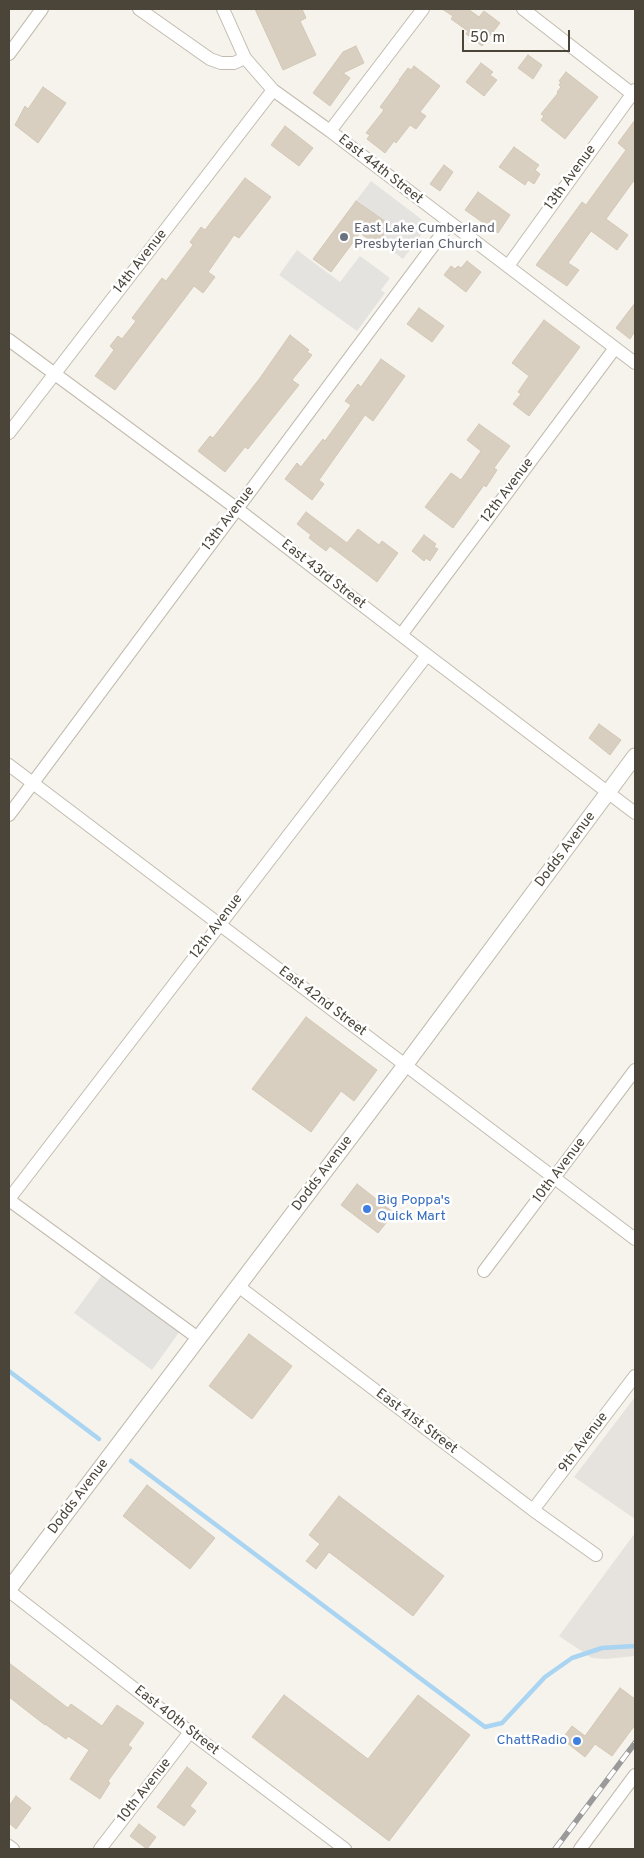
<!DOCTYPE html>
<style>
body{margin:0}
#map{position:relative;width:644px;height:1858px;overflow:hidden;background:#f6f3ec;font-family:Overpass,sans-serif}
canvas{display:block}
.frame{position:absolute;inset:0;border:10px solid #4b4439;pointer-events:none}
.scale{position:absolute;left:462px;top:30px;width:108px;height:22px;box-sizing:border-box;border:2px solid #4b4439;border-top:0;padding-left:6px;font-size:15px;line-height:18px;white-space:nowrap;color:#4b4439;-webkit-text-stroke:4px #fff;paint-order:stroke}
</style>
<div id="map">
<canvas width="644" height="1858"></canvas>
<div class="frame"></div>
<div class="scale">50 m</div>
</div>
<script>
const context = document.querySelector('canvas').getContext('2d');
context.lineJoin = 'round';
function fillPath(path, color) { context.fillStyle = color; context.fill(path, 'evenodd'); }
const toPath = rows => new Path2D(rows.map(r => 'M' + r).join(''));
function strokePath(path, color, width, dash) { context.strokeStyle = color; context.lineWidth = width; context.lineCap = dash ? 'butt' : 'round'; context.setLineDash(dash || []); context.stroke(path); }
function write(font, color, halo, rows, align = 'center') {
  context.font = font + ' Overpass,sans-serif'; context.lineWidth = 5; context.setLineDash([]); context.textBaseline = 'middle'; context.strokeStyle = halo; context.fillStyle = color; for (const [text, x, y, turn = 0] of rows) {
    context.save(); context.translate(x, y); context.rotate((+turn || 0) * Math.PI / 180); context.textAlign = isNaN(turn) ? turn : align; if (halo) context.strokeText(text, 0, 0); context.fillText(text, 0, 0); context.restore();
  }
}
const industrial = toPath([
 [635,1397,635,1519,574,1477],
 [635,1533,635,1656,606,1659,592,1658,559,1636]
]);
const parking = toPath([
 [371,181,429,225,403,259,379,241,388,229,387,228,389,224,356,201],
 [297,250,340,282,360,256,390,278,381,290,385,293,357,331,279,275],
 [101,1276,180,1331,152,1370,74,1313]
]);
const stream = toPath([
 [9,1371,99,1439],
 [131,1461,485,1727,502,1723,545,1677,572,1658,602,1648,635,1646]
]);
const building = toPath([
 [255,9,302,9,306,18,300,21,316,55,283,70,255,9],
 [442,9,468,9,479,17,484,11,500,23,482,46,466,34,468,31,451,19,453,16,442,9],
 [356,46,364,63,343,73,350,78,330,106,313,93,343,52,356,46],
 [528,55,542,65,533,79,518,68,528,55],
 [481,63,493,72,490,75,497,80,484,96,466,82,481,63],
 [414,66,440,86,420,112,426,116,416,129,410,125,396,143,394,141,385,153,367,139,370,135,366,133,384,110,380,107,400,80,399,80,408,68,411,70,414,66],
 [566,72,598,97,565,139,541,120,544,116,541,114,558,93,557,92,561,87,559,85,561,82,559,81,566,72],
 [43,87,66,103,38,143,15,125,25,106,28,109,43,87],
 [635,120,635,179,606,219,628,235,617,250,591,231,568,263,579,270,567,286,536,265,582,202,586,205,626,150,618,143,635,120],
 [285,126,313,148,299,166,271,145,285,126],
 [514,147,539,165,535,170,540,174,534,184,528,180,525,185,499,167,514,147],
 [444,165,453,172,440,191,430,184,444,165],
 [245,178,271,197,239,238,234,235,208,272,215,277,203,293,194,286,115,390,95,376,114,350,110,346,118,336,122,339,136,321,132,318,162,278,166,281,193,245,190,242,201,227,205,230,245,178],
 [478,192,510,215,498,233,465,210,478,192],
 [356,201,389,224,387,228,388,229,379,241,377,240,375,244,360,233,331,272,313,259,356,201],
 [467,261,481,272,466,292,444,275,451,266,455,269,458,266,461,268,467,261],
 [635,303,635,331,630,339,616,328,635,303],
 [419,308,444,326,432,342,407,324,419,308],
 [544,320,580,347,529,416,513,404,521,394,518,392,529,376,512,363,544,320],
 [290,335,309,350,307,352,312,355,292,380,299,385,248,449,245,447,225,472,198,451,210,436,213,438,260,378,290,335],
 [381,359,405,376,373,421,365,415,319,480,324,484,312,500,285,479,297,463,301,467,323,439,325,441,351,405,345,401,358,384,361,387,381,359],
 [479,424,510,446,494,468,497,470,486,487,484,485,453,528,425,507,451,473,461,480,481,451,467,440,479,424],
 [306,512,347,543,358,529,379,545,382,541,398,553,377,582,330,546,326,551,309,538,311,535,297,524,306,512],
 [424,535,436,544,434,547,438,549,430,561,426,558,424,561,412,551,424,535],
 [599,724,621,740,610,755,589,738,599,724],
 [306,1017,377,1070,354,1101,341,1091,311,1132,252,1089,306,1017],
 [357,1184,394,1213,378,1233,341,1205,357,1184],
 [249,1334,292,1366,252,1419,209,1386,249,1334],
 [147,1485,215,1538,190,1569,123,1516,147,1485],
 [339,1496,444,1576,413,1616,329,1552,316,1569,306,1561,320,1544,309,1535,339,1496],
 [9,1663,68,1708,71,1704,102,1726,117,1705,144,1723,128,1745,132,1748,108,1781,110,1783,100,1799,70,1779,89,1750,68,1736,66,1739,45,1724,45,1725,9,1697,9,1663],
 [620,1688,635,1699,635,1725,612,1756,595,1744,585,1757,562,1739,572,1726,585,1736,620,1688],
 [284,1695,368,1759,418,1695,470,1735,389,1841,252,1737,284,1695],
 [187,1767,207,1783,190,1806,196,1811,184,1826,157,1807,187,1767],
 [16,1796,31,1808,16,1829,9,1823,9,1806,16,1796],
 [139,1824,156,1837,147,1849,130,1836,139,1824]
]);
const minor = toPath([
 [139,9,210,59,221,63,234,63,245,58],
 [223,9,245,58,273,90,330,131,635,363],
 [523,9,635,96],
 [9,54,42,9],
 [330,131,423,9],
 [508,266,635,90],
 [9,340,236,508,427,655,635,813],
 [9,433,273,90],
 [401,635,615,348],
 [9,765,635,1239],
 [9,815,450,223],
 [9,1199,427,655],
 [9,1200,198,1338],
 [484,1271,635,1070],
 [238,1286,533,1510,596,1555],
 [533,1510,635,1376],
 [9,1591,190,1732,345,1849],
 [9,1846,13,1849],
 [100,1849,190,1732],
 [580,1849,635,1775]
]);
const tertiary = toPath([
 [9,1589,406,1064,635,756]
]);
const rail = toPath([
 [555,1849,635,1743]
]);
const markers = [
 [344,237,5,"#6b7280"],
 [367,1209,5,"#3f7fe0"],
 [577,1741,5,"#3f7fe0"]
];
const streetNames = [
 ["East 44th Street",380,170,38],
 ["13th Avenue",571,178,-54],
 ["14th Avenue",141,262,-52],
 ["12th Avenue",508,491,-53],
 ["13th Avenue",229,519,-53],
 ["East 43rd Street",323,575,38],
 ["Dodds Avenue",566,850,-53],
 ["12th Avenue",217,927,-53],
 ["East 42nd Street",322,1002,37],
 ["10th Avenue",560,1171,-53],
 ["Dodds Avenue",323,1174,-53],
 ["East 41st Street",416,1422,37],
 ["9th Avenue",584,1443,-53],
 ["Dodds Avenue",79,1497,-53],
 ["East 40th Street",176,1721,38],
 ["10th Avenue",145,1791,-52]
];
const worshipNames = [
 ["East Lake Cumberland",354,229],
 ["Presbyterian Church",354,245]
];
const shopNames = [
 ["Big Poppa's",377,1201],
 ["Quick Mart",377,1217],
 ["ChattRadio",567,1741,"right"]
];
fillPath(industrial, '#e6e2dd');
fillPath(parking, '#e5e3e0');
strokePath(stream, '#a9d4f2', 4.5);
fillPath(building, '#d8cfc1');
strokePath(building, '#d3c7b4', 1);
strokePath(minor, '#c2bbae', 14);
strokePath(tertiary, '#c2bbae', 17);
strokePath(minor, '#fff', 12);
strokePath(tertiary, '#fff', 15);
strokePath(rail, '#9a9a9a', 5.5);
strokePath(rail, '#fff', 4, [11]);
for (const [x, y, r, color] of markers) { const dot = new Path2D(); dot.arc(x, y, r, 0, 2 * Math.PI); context.fillStyle = color; context.fill(dot); strokePath(dot, '#fff', 2); }
write('14px', '#4b4439', '#fff', streetNames);
write('14px', '#5b616d', '#fff', worshipNames, 'left');
write('14px', '#366cbe', '#fff', shopNames, 'left');
</script>
